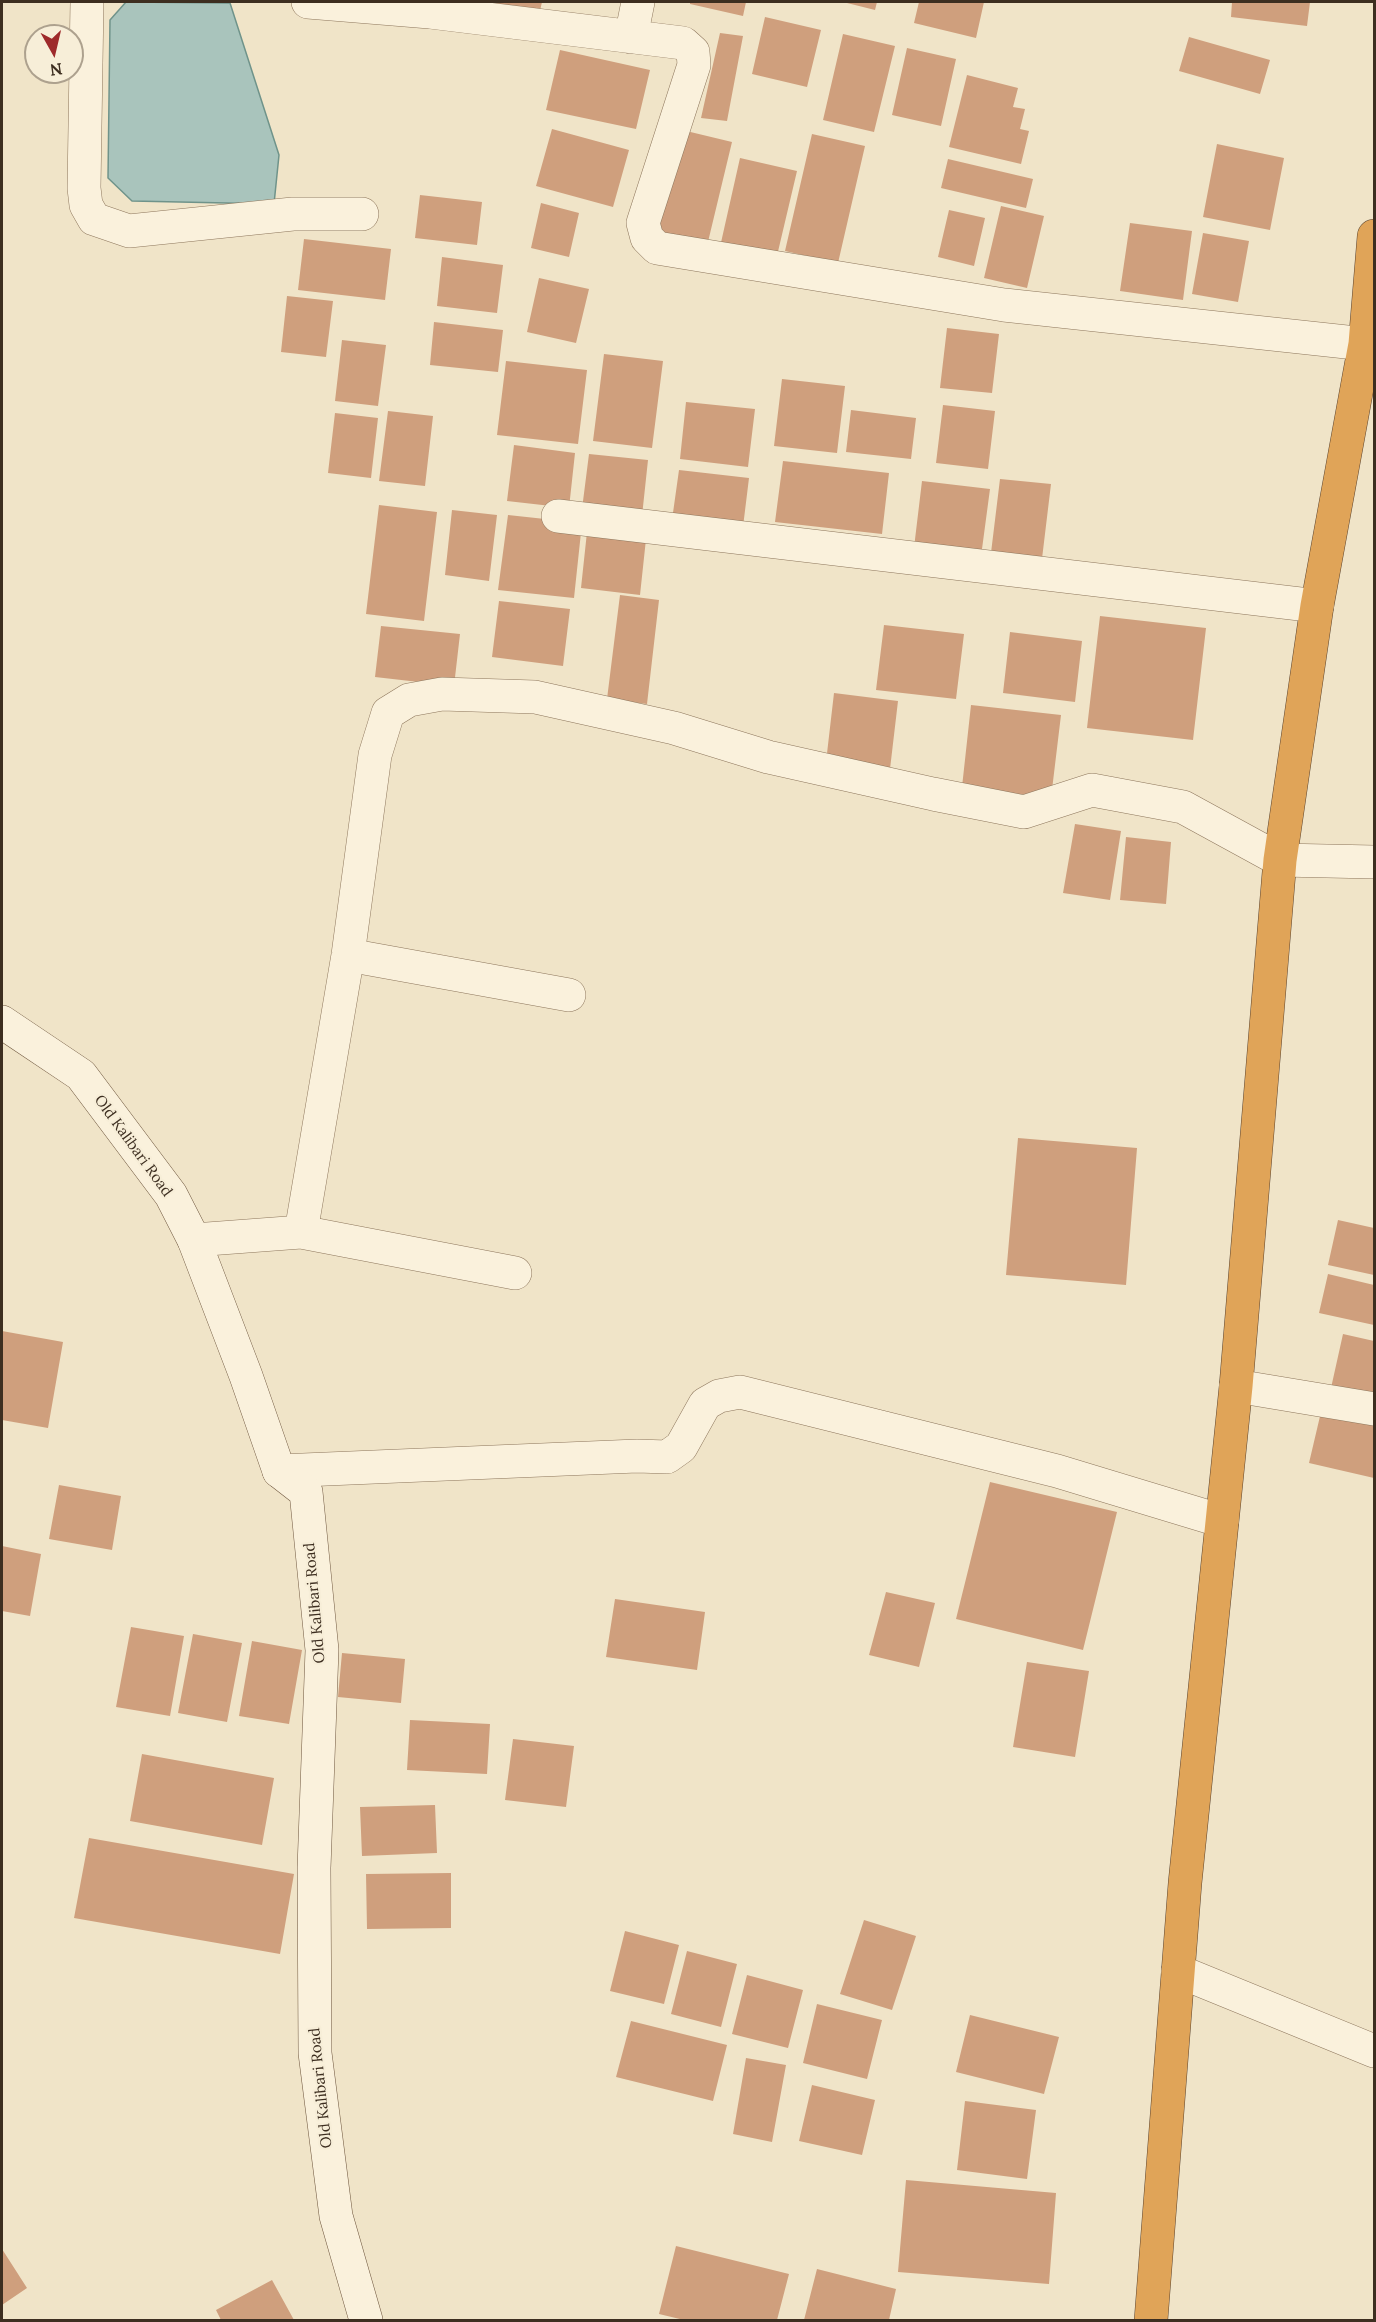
<!DOCTYPE html>
<style>
body{margin:0}
#map{position:relative;width:1376px;height:2322px;overflow:hidden;background:#f0e4c8;font-family:Lora,serif}
canvas{display:block}
.frame{position:absolute;inset:0;border:3px solid #3d2e20;pointer-events:none}
.north{position:absolute;left:24px;top:24px;width:60px;height:60px;box-sizing:border-box;background:#f7eed8;border:2px solid #ada18e;border-radius:50%;rotate:172deg;font-size:16px;font-weight:700;line-height:24px;text-align:center;color:#3d2e20}
.north::after{content:'';display:block;margin:auto;width:21px;height:27px;background:#9e2a2b;clip-path:polygon(50% 0,100% 100%,50% 72%,0 100%)}
</style>
<div id="map">
<canvas width="1376" height="2322"></canvas>
<div class="frame"></div>
<div class="north">N</div>
</div>
<script>
const context = document.querySelector('canvas').getContext('2d');
context.lineJoin = 'round';
function fillPath(path, color) { context.fillStyle = color; context.fill(path, 'evenodd'); }
const toPath = rows => new Path2D(rows.map(r => 'M' + r).join(''));
function strokePath(path, color, width, dash) { context.strokeStyle = color; context.lineWidth = width; context.lineCap = dash ? 'butt' : 'round'; context.setLineDash(dash || []); context.stroke(path); }
function write(font, color, halo, rows, align = 'center') {
  context.font = font + ' Lora,serif'; context.lineWidth = 4.5; context.setLineDash([]); context.textBaseline = 'middle'; context.strokeStyle = halo; context.fillStyle = color; for (const [text, x, y, turn = 0] of rows) {
    context.save(); context.translate(x, y); context.rotate((+turn || 0) * Math.PI / 180); context.textAlign = isNaN(turn) ? turn : align; if (halo) context.strokeText(text, 0, 0); context.fillText(text, 0, 0); context.restore();
  }
}
const water = toPath([
 [126,2,230,3,279,155,274,204,132,201,108,178,110,20,126,2]
]);
const building = toPath([
 [484,2,542,2,539,15],
 [690,2,746,2,743,16,690,4],
 [843,2,877,2,875,10],
 [919,2,984,2,976,38,914,23],
 [1232,2,1310,2,1307,26,1231,17],
 [765,17,821,30,807,87,752,74],
 [720,33,743,36,727,121,701,118],
 [843,34,895,46,874,132,823,120],
 [1189,37,1270,60,1260,94,1179,71],
 [907,48,956,59,941,126,892,115],
 [560,50,650,70,636,129,546,110],
 [967,75,1018,88,1013,107,1025,109,1020,129,1029,131,1021,164,949,147],
 [552,129,629,150,613,207,536,186],
 [678,129,732,142,707,246,654,234],
 [812,134,865,146,838,263,785,251],
 [1217,144,1284,158,1270,230,1203,217],
 [740,158,797,171,776,260,720,247],
 [948,159,1033,179,1026,208,941,188],
 [420,195,482,202,477,245,415,238],
 [541,203,579,213,569,257,531,248],
 [1001,206,1044,216,1027,288,984,278],
 [949,210,985,218,974,266,938,257],
 [1130,223,1192,231,1183,300,1120,291],
 [1203,233,1249,241,1238,302,1192,294],
 [304,239,391,249,385,300,298,290],
 [442,257,503,265,497,313,437,306],
 [539,278,589,289,576,343,527,332],
 [287,296,333,301,326,357,281,352],
 [434,322,503,330,498,372,430,365],
 [947,328,999,334,992,393,940,388],
 [342,340,386,345,378,406,335,401],
 [604,354,663,361,652,448,593,441],
 [506,361,587,370,578,444,497,435],
 [782,379,845,386,837,453,774,446],
 [686,402,755,409,748,467,680,459],
 [943,405,995,411,988,469,936,463],
 [851,410,916,418,911,459,846,452],
 [388,411,433,416,425,486,379,481],
 [335,413,378,418,371,478,328,473],
 [514,445,575,453,569,508,507,501],
 [589,454,648,460,642,516,582,509],
 [783,461,889,473,882,534,775,522],
 [679,470,749,478,742,535,671,527],
 [1000,479,1051,484,1041,567,990,561],
 [922,481,990,489,980,564,913,556],
 [379,505,437,512,424,621,366,614],
 [452,510,497,515,489,581,445,575],
 [508,515,582,523,574,598,498,590],
 [587,532,646,539,640,595,581,588],
 [620,595,659,600,647,704,607,699],
 [499,601,570,609,563,666,492,657],
 [1100,616,1206,628,1193,740,1087,728],
 [884,625,964,634,956,699,876,690],
 [381,626,460,634,454,686,375,677],
 [1010,632,1082,641,1075,702,1003,693],
 [834,693,898,701,890,769,826,762],
 [971,705,1061,715,1051,798,962,787],
 [1075,824,1121,831,1110,900,1063,893],
 [1126,837,1171,842,1166,904,1120,900],
 [1018,1138,1137,1148,1126,1285,1006,1275],
 [1338,1220,1374,1228,1374,1275,1328,1265],
 [1328,1274,1374,1285,1374,1325,1319,1313],
 [2,1331,63,1342,48,1428,2,1420],
 [1343,1334,1374,1341,1374,1398,1331,1388],
 [1321,1412,1374,1424,1374,1478,1309,1463],
 [990,1482,1117,1512,1083,1650,956,1619],
 [59,1485,121,1496,112,1550,49,1539],
 [2,1546,41,1554,30,1616,2,1611],
 [886,1592,935,1603,919,1667,869,1655],
 [615,1599,705,1612,697,1670,606,1657],
 [131,1627,184,1636,170,1716,116,1707],
 [193,1634,242,1643,227,1722,178,1713],
 [252,1641,302,1650,289,1724,239,1716],
 [342,1653,405,1659,401,1703,338,1697],
 [1027,1662,1089,1671,1075,1757,1013,1747],
 [410,1720,490,1724,487,1774,407,1770],
 [513,1739,574,1746,566,1807,505,1800],
 [142,1754,274,1778,262,1845,130,1821],
 [435,1805,437,1853,362,1856,360,1807],
 [89,1838,294,1874,280,1954,74,1918],
 [451,1873,451,1928,367,1929,366,1874],
 [864,1920,916,1936,892,2010,840,1994],
 [625,1931,679,1945,664,2004,610,1991],
 [687,1951,737,1964,721,2027,671,2014],
 [747,1975,803,1990,788,2048,732,2034],
 [817,2004,882,2020,867,2079,803,2063],
 [970,2015,1059,2037,1044,2094,956,2072],
 [631,2021,727,2045,713,2101,616,2077],
 [746,2058,786,2065,772,2142,733,2134],
 [812,2085,875,2100,862,2155,799,2141],
 [965,2101,1036,2110,1027,2179,957,2170],
 [906,2180,1056,2193,1049,2284,898,2272],
 [676,2246,789,2274,777,2320,684,2320,659,2314],
 [2,2249,27,2288,2,2305],
 [817,2269,896,2289,889,2320,804,2320],
 [272,2280,294,2320,221,2320,216,2310]
]);
const street = toPath([
 [87,2,84,188,86,205,94,219,129,231,293,214,362,214],
 [308,2,430,12,683,43,693,52,694,65,643,223,647,238,657,248,1004,305,1365,344],
 [631,37,638,2],
 [558,516,1317,606],
 [348,955,569,995],
 [301,1232,348,955,375,755,388,713,409,700,442,694,535,697,674,728,768,757,933,794,1024,812,1092,790,1183,807,1280,860,1374,862],
 [194,1240,301,1232,515,1273],
 [1236,1386,1374,1409],
 [279,1471,637,1456,667,1457,681,1447,705,1404,719,1396,740,1392,1057,1471,1222,1521],
 [1178,1971,1374,2051]
]);
const secondary = toPath([
 [2,1022,81,1075,171,1195,194,1240,246,1376,279,1471,306,1492,322,1650,314,1868,315,2053,336,2216,366,2320]
]);
const highway = toPath([
 [1151,2320,1185,1883,1236,1386,1280,860,1317,606,1365,344,1374,236]
]);
const streetNames = [
 ["Old Kalibari Road",133,1146,54],
 ["Old Kalibari Road",315,1603,-95],
 ["Old Kalibari Road",321,2088,-96]
];
fillPath(water, '#a9c4bc');
strokePath(water, '#6f938a', 1.5);
fillPath(building, '#cf9f7d');
strokePath(street, '#8d765c', 34);
strokePath(secondary, '#6f573f', 34);
strokePath(highway, '#5b4430', 34);
strokePath(street, '#faf1dc', 33);
strokePath(secondary, '#faf1dc', 33);
strokePath(highway, '#e0a458', 33);
write('15px', '#3d2e20', '#f7eed8', streetNames);
</script>
